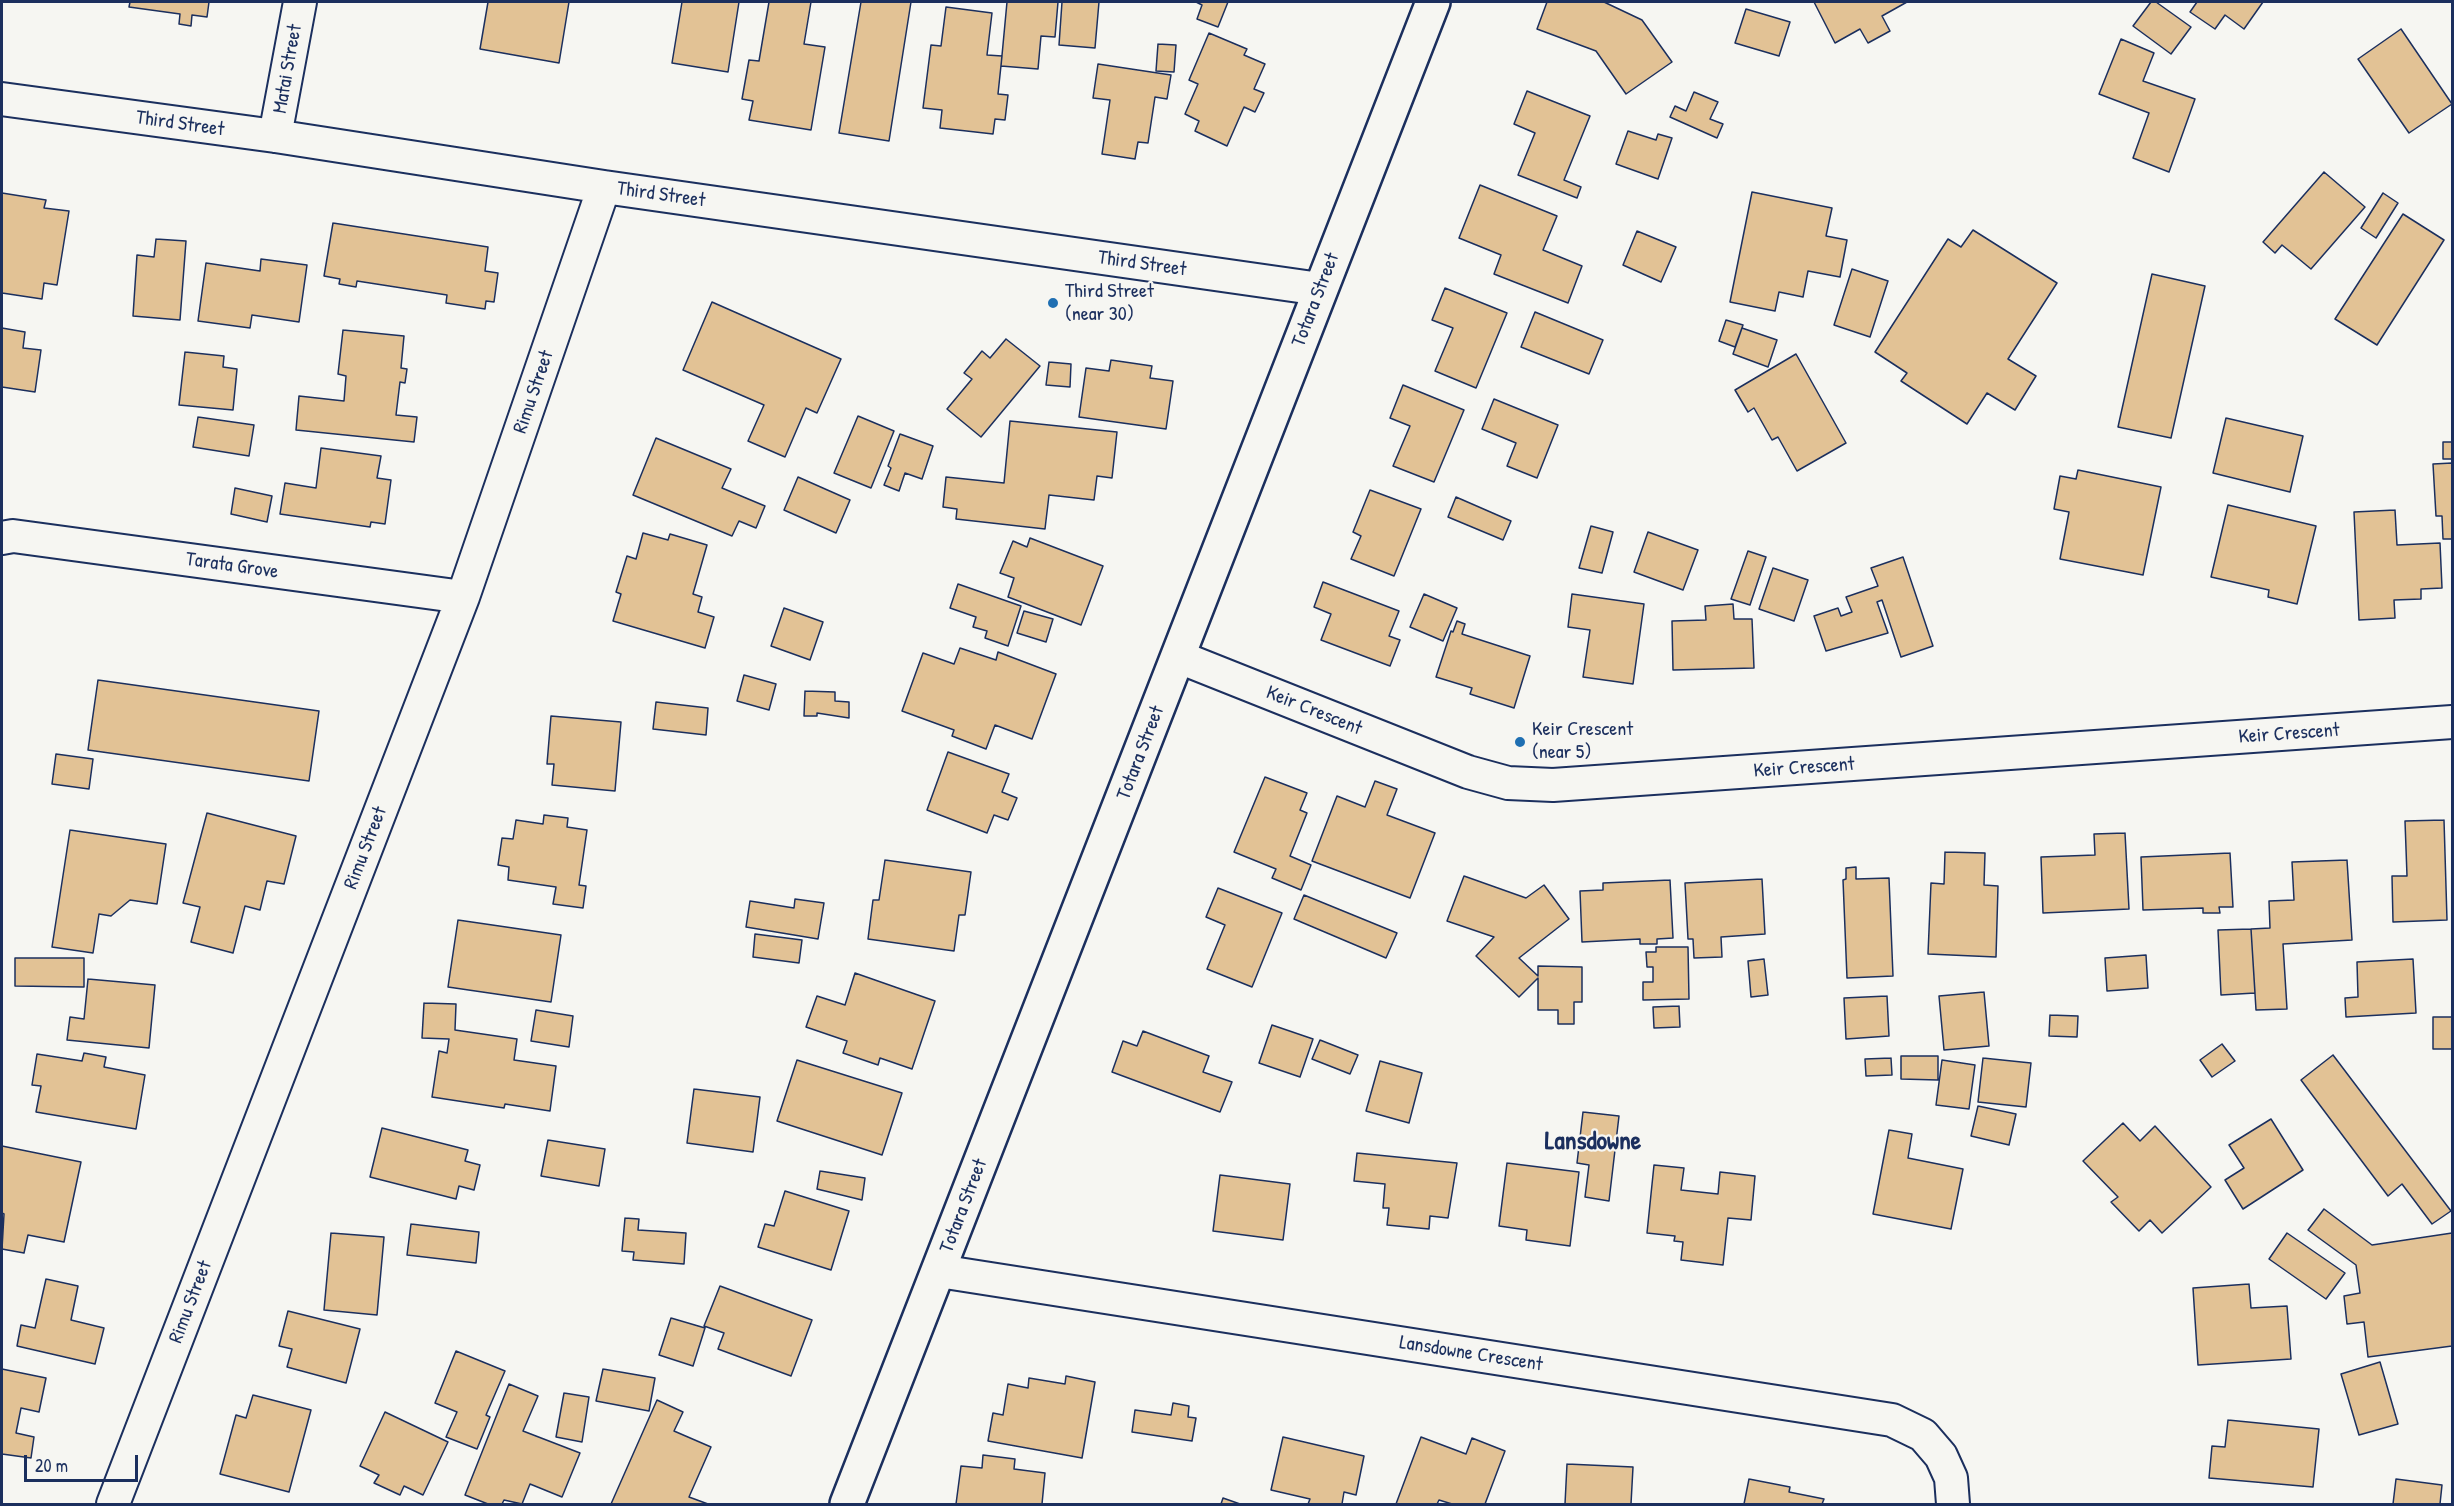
<!DOCTYPE html>
<style>
body{margin:0}
#map{position:relative;width:2454px;height:1506px;overflow:hidden;background:#f6f6f2;font-family:"Patrick Hand",sans-serif}
canvas{display:block}
.frame{position:absolute;inset:0;border:3px solid #1b2f5e;pointer-events:none}
.scale{position:absolute;left:24px;top:1455px;width:114px;height:27px;box-sizing:border-box;border:3px solid #1b2f5e;border-top:0;padding-left:8px;font-size:18px;line-height:21px;white-space:nowrap;color:#1b2f5e;-webkit-text-stroke:4px #f6f6f2;paint-order:stroke}
</style>
<div id="map">
<canvas width="2454" height="1506"></canvas>
<div class="frame"></div>
<div class="scale">20 m</div>
</div>
<script>
const context = document.querySelector('canvas').getContext('2d');
context.lineJoin = 'round';
function fillPath(path, color) { context.fillStyle = color; context.fill(path, 'evenodd'); }
const toPath = rows => new Path2D(rows.map(r => 'M' + r).join(''));
function strokePath(path, color, width, dash) { context.strokeStyle = color; context.lineWidth = width; context.lineCap = dash ? 'butt' : 'round'; context.setLineDash(dash || []); context.stroke(path); }
function write(font, color, halo, rows, align = 'center') {
  context.font = font + ' "Patrick Hand",sans-serif'; context.lineWidth = 4.5; context.setLineDash([]); context.textBaseline = 'middle'; context.strokeStyle = halo; context.fillStyle = color; for (const [text, x, y, turn = 0] of rows) {
    context.save(); context.translate(x, y); context.rotate((+turn || 0) * Math.PI / 180); context.textAlign = isNaN(turn) ? turn : align; if (halo) context.strokeText(text, 0, 0); context.fillText(text, 0, 0); context.restore();
  }
}
const building = toPath([
 [130,2,209,2,207,17,192,15,191,26,179,24,180,14,129,7,130,2],
 [488,2,569,2,559,63,480,49,488,2],
 [682,2,739,2,728,72,672,63,682,2],
 [769,2,811,2,804,44,825,47,811,130,749,120,753,101,742,99,749,60,759,61,769,2],
 [861,2,911,2,889,141,839,133,861,2],
 [1007,2,1058,2,1055,37,1041,36,1038,69,1001,66,1007,2],
 [1062,2,1099,2,1095,48,1059,45,1062,2],
 [1196,2,1228,2,1218,27,1197,19,1202,5,1196,2],
 [1547,2,1604,2,1642,20,1672,62,1626,94,1596,51,1537,29,1547,2],
 [1814,2,1907,2,1882,16,1890,31,1868,43,1860,29,1835,43,1814,2],
 [2151,2,2156,2,2191,27,2171,54,2133,26,2151,2],
 [2197,2,2263,2,2244,29,2225,15,2215,29,2190,12,2197,2],
 [946,7,992,13,987,55,1002,56,998,94,1008,95,1005,120,995,119,993,134,940,128,942,110,923,108,931,45,941,46,946,7],
 [1746,9,1790,22,1779,56,1735,43,1746,9],
 [2401,29,2452,104,2409,133,2358,59,2401,29],
 [1209,33,1247,49,1244,55,1265,64,1254,89,1264,93,1255,112,1244,107,1227,146,1195,131,1199,121,1185,114,1198,84,1189,80,1209,33],
 [2121,39,2154,53,2143,81,2195,99,2169,172,2133,158,2149,113,2099,94,2121,39],
 [1158,44,1176,45,1174,72,1156,71,1158,44],
 [1098,64,1171,75,1167,99,1155,97,1148,143,1138,142,1135,159,1102,154,1110,100,1093,98,1098,64],
 [1527,91,1590,116,1564,180,1581,187,1577,198,1518,175,1535,133,1514,124,1527,91],
 [1694,92,1718,102,1710,119,1723,124,1717,138,1670,117,1675,106,1686,111,1694,92],
 [1628,131,1656,140,1658,134,1672,138,1658,179,1616,164,1628,131],
 [2324,172,2365,207,2311,269,2282,245,2275,253,2263,242,2324,172],
 [1480,185,1557,216,1543,250,1582,266,1568,303,1494,274,1501,255,1459,238,1480,185],
 [1752,192,1832,208,1826,236,1847,240,1840,277,1808,271,1803,297,1779,292,1775,311,1730,302,1752,192],
 [2,193,46,200,44,208,69,211,57,285,44,283,42,299,2,293,2,193],
 [2383,193,2398,203,2376,238,2361,228,2383,193],
 [2403,214,2444,240,2377,345,2335,319,2403,214],
 [333,223,488,247,485,271,498,273,494,302,486,301,485,309,446,303,447,295,357,281,356,287,339,284,340,279,324,276,333,223],
 [1973,230,2057,283,2008,359,2036,376,2015,410,1987,393,1967,424,1901,381,1907,373,1875,352,1948,239,1961,247,1973,230],
 [1637,231,1676,247,1661,282,1623,265,1637,231],
 [156,239,186,241,180,320,133,316,137,255,154,257,156,239],
 [261,259,307,265,299,322,252,315,250,328,198,321,206,263,260,271,261,259],
 [1852,269,1888,281,1870,337,1834,325,1852,269],
 [2152,274,2205,286,2171,438,2118,427,2152,274],
 [1445,288,1507,313,1476,388,1435,371,1453,328,1432,320,1445,288],
 [712,302,841,359,817,413,806,408,785,457,748,441,764,405,683,370,712,302],
 [1535,312,1603,340,1589,374,1521,347,1535,312],
 [1726,320,1743,325,1735,347,1719,341,1726,320],
 [2,328,25,332,23,348,41,350,35,392,2,387,2,328],
 [1742,328,1777,340,1768,367,1733,354,1742,328],
 [343,330,404,336,401,368,407,369,405,383,400,382,396,415,417,417,414,442,296,430,299,396,344,401,346,376,338,374,343,330],
 [1006,339,1040,366,981,437,947,409,972,379,964,373,982,351,990,358,1006,339],
 [185,352,224,356,223,367,237,369,233,410,179,405,185,352],
 [1796,354,1846,443,1797,471,1778,437,1772,440,1754,408,1748,412,1735,390,1796,354],
 [1111,360,1152,366,1150,378,1173,381,1166,429,1079,417,1086,368,1109,371,1111,360],
 [1049,362,1071,364,1070,387,1046,385,1049,362],
 [1403,385,1464,410,1434,482,1393,466,1410,426,1390,418,1403,385],
 [1494,399,1558,425,1537,478,1507,466,1516,443,1482,429,1494,399],
 [858,416,894,431,871,488,834,473,858,416],
 [198,417,254,425,249,456,193,447,198,417],
 [2226,418,2303,436,2290,492,2213,473,2226,418],
 [1010,421,1117,432,1112,478,1097,476,1094,500,1049,495,1045,529,956,519,957,509,943,507,946,477,1004,483,1010,421],
 [900,434,933,446,922,479,905,473,899,491,884,485,891,468,888,466,900,434],
 [656,438,731,469,722,488,765,506,756,528,739,521,732,536,633,495,656,438],
 [2443,442,2452,442,2452,459,2443,459,2443,442],
 [321,448,381,456,377,478,391,480,385,524,371,522,370,527,280,514,285,483,316,488,321,448],
 [2452,463,2452,539,2443,539,2442,516,2436,516,2433,464,2452,463],
 [2078,470,2161,487,2143,575,2060,559,2069,512,2054,509,2060,476,2076,479,2078,470],
 [798,477,850,500,836,533,784,510,798,477],
 [235,488,272,496,267,522,231,514,235,488],
 [1370,490,1421,509,1394,576,1351,559,1361,536,1353,532,1370,490],
 [1456,497,1511,521,1503,540,1448,517,1456,497],
 [2228,505,2316,526,2297,604,2268,597,2269,590,2211,577,2228,505],
 [2395,510,2397,545,2440,543,2442,588,2421,589,2421,599,2394,600,2395,618,2359,620,2354,512,2395,510],
 [1591,526,1613,532,1602,573,1579,568,1591,526],
 [1648,532,1698,550,1683,590,1634,572,1648,532],
 [643,533,668,540,670,534,707,545,693,594,702,597,698,612,714,617,705,648,613,621,621,594,616,592,627,556,636,559,643,533],
 [1030,538,1103,566,1081,625,1008,597,1014,578,1000,573,1013,541,1027,547,1030,538],
 [1748,551,1766,557,1750,605,1731,599,1748,551],
 [1903,557,1933,646,1901,657,1882,600,1877,602,1888,633,1826,651,1814,616,1838,608,1841,616,1852,612,1846,597,1878,586,1871,568,1903,557],
 [1773,568,1808,580,1794,621,1759,609,1773,568],
 [1323,582,1399,611,1389,636,1400,640,1390,666,1321,640,1331,614,1314,607,1323,582],
 [958,584,1021,606,1008,646,985,638,987,631,973,627,976,617,950,608,958,584],
 [1424,594,1457,608,1443,641,1410,627,1424,594],
 [1572,594,1644,604,1633,684,1583,677,1590,630,1568,627,1572,594],
 [1733,604,1734,619,1752,619,1754,668,1673,670,1672,621,1706,620,1705,606,1733,604],
 [784,608,823,622,810,660,771,646,784,608],
 [1024,611,1053,619,1046,642,1017,633,1024,611],
 [1457,621,1465,624,1462,634,1530,656,1514,708,1470,694,1472,688,1436,677,1451,631,1453,632,1457,621],
 [960,648,996,660,998,652,1056,674,1032,739,995,725,986,749,952,736,954,730,902,711,923,653,954,664,960,648],
 [744,675,776,684,769,710,737,701,744,675],
 [98,680,319,711,309,781,88,750,98,680],
 [805,691,835,692,835,701,849,702,849,718,817,713,817,716,804,716,805,691],
 [656,702,708,708,706,735,653,729,656,702],
 [551,716,621,722,615,791,552,785,554,764,547,764,551,716],
 [948,752,1009,774,1002,792,1017,798,1008,820,994,815,987,833,927,810,948,752],
 [56,754,93,759,89,789,52,784,56,754],
 [1265,777,1307,793,1300,810,1307,813,1290,856,1311,865,1301,890,1272,878,1276,869,1234,852,1265,777],
 [1375,781,1397,789,1387,815,1435,833,1410,898,1312,861,1337,796,1365,807,1375,781],
 [207,813,296,836,284,884,267,881,260,910,245,906,233,953,191,942,200,907,183,903,207,813],
 [544,815,568,818,567,827,587,830,579,885,586,886,583,908,553,904,556,887,508,880,509,867,498,865,502,838,513,839,516,820,543,824,544,815],
 [2444,820,2447,920,2393,922,2392,876,2407,876,2405,821,2444,820],
 [70,830,166,844,157,904,130,900,111,916,99,914,93,953,52,947,70,830],
 [2125,833,2129,909,2043,913,2041,857,2095,855,2094,834,2125,833],
 [1945,852,1985,853,1984,885,1998,886,1996,957,1928,954,1931,883,1944,884,1945,852],
 [2230,853,2233,907,2219,907,2220,913,2203,913,2203,908,2143,910,2141,857,2230,853],
 [885,860,971,872,965,915,959,915,954,951,868,939,873,900,879,900,885,860],
 [2347,860,2352,940,2283,944,2287,1009,2256,1010,2251,929,2270,928,2269,901,2294,900,2292,862,2347,860],
 [1856,867,1856,879,1889,878,1893,976,1847,978,1843,880,1846,879,1846,868,1856,867],
 [1464,876,1526,898,1544,885,1569,919,1519,958,1538,976,1538,966,1582,967,1582,1002,1574,1002,1574,1024,1558,1024,1558,1010,1538,1010,1538,978,1519,997,1476,956,1494,937,1447,921,1464,876],
 [1762,879,1765,934,1721,937,1722,957,1694,958,1693,939,1688,939,1685,883,1762,879],
 [1670,880,1673,938,1657,939,1657,944,1640,944,1640,939,1582,942,1580,891,1603,890,1603,883,1670,880],
 [1218,888,1282,913,1252,987,1207,969,1225,925,1206,917,1218,888],
 [1304,895,1397,933,1386,958,1294,919,1304,895],
 [795,899,824,903,818,939,746,927,750,901,794,908,795,899],
 [458,920,561,935,551,1002,448,987,458,920],
 [2251,929,2255,993,2221,995,2218,930,2251,929],
 [755,934,802,940,799,963,753,957,755,934],
 [1656,947,1688,947,1689,999,1643,1000,1643,982,1653,982,1653,967,1647,967,1646,952,1656,952,1656,947],
 [2146,955,2148,988,2107,991,2105,958,2146,955],
 [15,958,84,958,84,987,15,986,15,958],
 [1764,959,1768,995,1751,997,1748,961,1764,959],
 [2413,959,2416,1013,2346,1017,2345,998,2358,997,2357,962,2413,959],
 [855,973,935,1001,912,1069,880,1058,878,1065,843,1053,847,1041,806,1027,817,996,845,1005,855,973],
 [88,979,155,985,149,1048,67,1040,70,1017,84,1019,88,979],
 [1984,992,1989,1046,1944,1050,1939,996,1984,992],
 [1887,996,1889,1036,1846,1039,1844,998,1887,996],
 [424,1003,456,1004,455,1030,517,1039,514,1060,556,1066,550,1111,505,1104,504,1108,432,1097,439,1051,447,1053,449,1039,422,1038,424,1003],
 [1679,1006,1680,1027,1654,1028,1653,1007,1679,1006],
 [536,1010,573,1016,569,1047,531,1041,536,1010],
 [2050,1015,2078,1016,2077,1037,2049,1036,2050,1015],
 [2433,1017,2452,1017,2452,1049,2433,1049,2433,1017],
 [1272,1025,1313,1039,1300,1077,1259,1063,1272,1025],
 [1143,1031,1209,1056,1203,1072,1232,1082,1220,1112,1112,1072,1123,1041,1137,1046,1143,1031],
 [1320,1040,1358,1055,1350,1074,1312,1059,1320,1040],
 [2222,1044,2235,1061,2212,1077,2200,1060,2222,1044],
 [84,1053,106,1057,104,1067,145,1075,136,1129,36,1112,41,1086,32,1085,37,1054,82,1061,84,1053],
 [2333,1055,2451,1211,2432,1224,2402,1184,2388,1196,2301,1080,2333,1055],
 [1901,1056,1938,1056,1938,1080,1901,1079,1901,1056],
 [1891,1058,1892,1075,1866,1076,1865,1059,1891,1058],
 [1983,1058,2031,1063,2026,1107,1978,1102,1983,1058],
 [797,1060,902,1093,882,1155,777,1121,797,1060],
 [1942,1060,1975,1065,1969,1109,1936,1105,1942,1060],
 [1380,1061,1422,1073,1409,1123,1366,1111,1380,1061],
 [694,1089,760,1097,753,1152,687,1143,694,1089],
 [1978,1106,2016,1114,2009,1145,1971,1136,1978,1106],
 [1583,1112,1619,1116,1609,1201,1585,1197,1589,1165,1577,1163,1583,1112],
 [2271,1119,2303,1170,2243,1209,2225,1180,2244,1168,2229,1145,2271,1119],
 [2123,1123,2140,1141,2155,1126,2211,1187,2162,1233,2150,1220,2139,1231,2111,1202,2118,1197,2083,1161,2123,1123],
 [382,1128,468,1150,465,1161,480,1165,474,1190,459,1186,456,1199,370,1177,382,1128],
 [1889,1130,1912,1134,1908,1158,1963,1169,1951,1229,1873,1214,1889,1130],
 [548,1140,605,1149,599,1186,541,1176,548,1140],
 [2,1146,81,1162,64,1242,28,1235,24,1253,2,1249,4,1214,2,1213,2,1146],
 [1357,1153,1457,1163,1448,1218,1430,1216,1429,1229,1387,1225,1389,1208,1383,1208,1385,1184,1354,1181,1357,1153],
 [1507,1163,1579,1172,1570,1246,1526,1240,1527,1230,1499,1226,1507,1163],
 [1654,1165,1684,1168,1681,1190,1718,1194,1720,1172,1755,1176,1751,1220,1728,1218,1723,1265,1681,1260,1683,1242,1674,1241,1675,1236,1647,1233,1654,1165],
 [820,1171,865,1178,862,1200,817,1189,820,1171],
 [1220,1175,1290,1184,1283,1240,1213,1231,1220,1175],
 [785,1191,849,1211,831,1270,758,1247,765,1224,774,1226,785,1191],
 [2324,1209,2372,1245,2452,1233,2452,1346,2368,1357,2364,1322,2347,1324,2344,1296,2360,1293,2356,1265,2308,1230,2324,1209],
 [625,1218,639,1219,638,1230,686,1233,684,1264,633,1260,634,1252,622,1251,625,1218],
 [411,1224,479,1232,476,1263,407,1255,411,1224],
 [331,1233,384,1237,377,1315,324,1310,331,1233],
 [2287,1233,2345,1273,2326,1299,2269,1259,2287,1233],
 [46,1279,78,1286,71,1320,104,1328,95,1364,17,1346,21,1325,35,1328,46,1279],
 [2249,1284,2251,1308,2287,1306,2291,1359,2198,1365,2193,1288,2249,1284],
 [720,1286,812,1320,791,1376,718,1349,724,1333,704,1326,720,1286],
 [288,1311,360,1329,346,1383,287,1367,292,1349,279,1346,288,1311],
 [671,1318,705,1328,693,1366,659,1355,671,1318],
 [456,1351,505,1371,486,1415,490,1417,477,1449,446,1437,457,1412,435,1403,456,1351],
 [2380,1362,2398,1424,2359,1435,2341,1374,2380,1362],
 [2,1369,46,1378,39,1412,21,1408,16,1433,34,1437,31,1458,2,1454,2,1369],
 [603,1369,655,1378,649,1411,596,1401,603,1369],
 [1066,1376,1095,1382,1082,1458,988,1441,993,1413,1003,1415,1008,1384,1028,1388,1029,1378,1065,1384,1066,1376],
 [509,1384,538,1396,523,1431,580,1453,562,1497,530,1484,522,1504,504,1500,502,1504,488,1504,465,1495,509,1384],
 [564,1393,589,1397,582,1442,556,1437,564,1393],
 [253,1395,311,1410,289,1492,220,1474,236,1415,246,1418,253,1395],
 [657,1400,683,1412,674,1431,711,1447,689,1497,708,1504,611,1504,657,1400],
 [1173,1403,1189,1406,1188,1417,1196,1418,1192,1441,1132,1432,1135,1410,1171,1415,1173,1403],
 [385,1412,448,1442,423,1495,404,1486,400,1495,374,1483,379,1475,360,1466,385,1412],
 [2228,1420,2319,1429,2313,1487,2209,1478,2212,1446,2225,1447,2228,1420],
 [1283,1437,1364,1456,1356,1495,1344,1492,1342,1504,1308,1504,1310,1499,1271,1490,1283,1437],
 [1421,1437,1466,1454,1472,1438,1505,1451,1485,1504,1452,1504,1439,1500,1437,1504,1396,1504,1421,1437],
 [983,1455,1015,1459,1014,1469,1045,1473,1042,1504,956,1504,961,1466,982,1468,983,1455],
 [1567,1464,1633,1467,1631,1504,1565,1504,1567,1464],
 [1749,1479,1790,1487,1789,1492,1824,1499,1822,1504,1744,1504,1749,1479],
 [2396,1479,2442,1485,2440,1504,2393,1504,2396,1479],
 [1223,1498,1240,1504,1221,1504,1223,1498]
]);
const minor = toPath([
 [2,99,275,136,604,187,1320,289],
 [275,136,300,2],
 [2,538,13,536,463,597],
 [1179,657,1468,772,1508,783,1553,785,2452,722],
 [939,1271,1892,1420,1923,1435,1941,1456,1951,1478,1953,1504],
 [113,1504,463,597,604,187]
]);
const tertiary = toPath([
 [847,1504,1433,2]
]);
const markers = [
 [1053,303,6,"#1f6fb2"],
 [1520,742,6,"#1f6fb2"]
];
const streetNames = [
 ["Matai Street",288,69,-80],
 ["Third Street",180,124,8],
 ["Third Street",661,195,8],
 ["Third Street",1142,264,8],
 ["Totara Street",1316,300,-69],
 ["Rimu Street",534,392,-71],
 ["Tarata Grove",232,566,8],
 ["Keir Crescent",1314,711,22],
 ["Keir Crescent",2289,734,-4],
 ["Totara Street",1141,753,-69],
 ["Keir Crescent",1804,768,-4],
 ["Rimu Street",366,848,-69],
 ["Totara Street",964,1206,-69],
 ["Rimu Street",191,1302,-69],
 ["Lansdowne Crescent",1471,1354,9]
];
const poiNames = [
 ["Third Street",1065,292],
 ["(near 30)",1065,315],
 ["Keir Crescent",1532,730],
 ["(near 5)",1532,753]
];
const districtNames = [
 ["Lansdowne",1593,1142]
];
fillPath(building, '#e2c295');
strokePath(building, '#1b2f5e', 1.5);
strokePath(minor, '#1b2f5e', 36);
strokePath(tertiary, '#1b2f5e', 38);
strokePath(minor, '#f6f6f2', 32);
strokePath(tertiary, '#f6f6f2', 33);
for (const [x, y, r, color] of markers) { const dot = new Path2D(); dot.arc(x, y, r, 0, 2 * Math.PI); context.fillStyle = color; context.fill(dot); strokePath(dot, '#f6f6f2', 2); }
write('20px', '#1b2f5e', '#f6f6f2', streetNames);
write('20px', '#1b2f5e', '#f6f6f2', poiNames, 'left');
write('bold 26px', '#1b2f5e', '#f6f6f2', districtNames);
</script>
